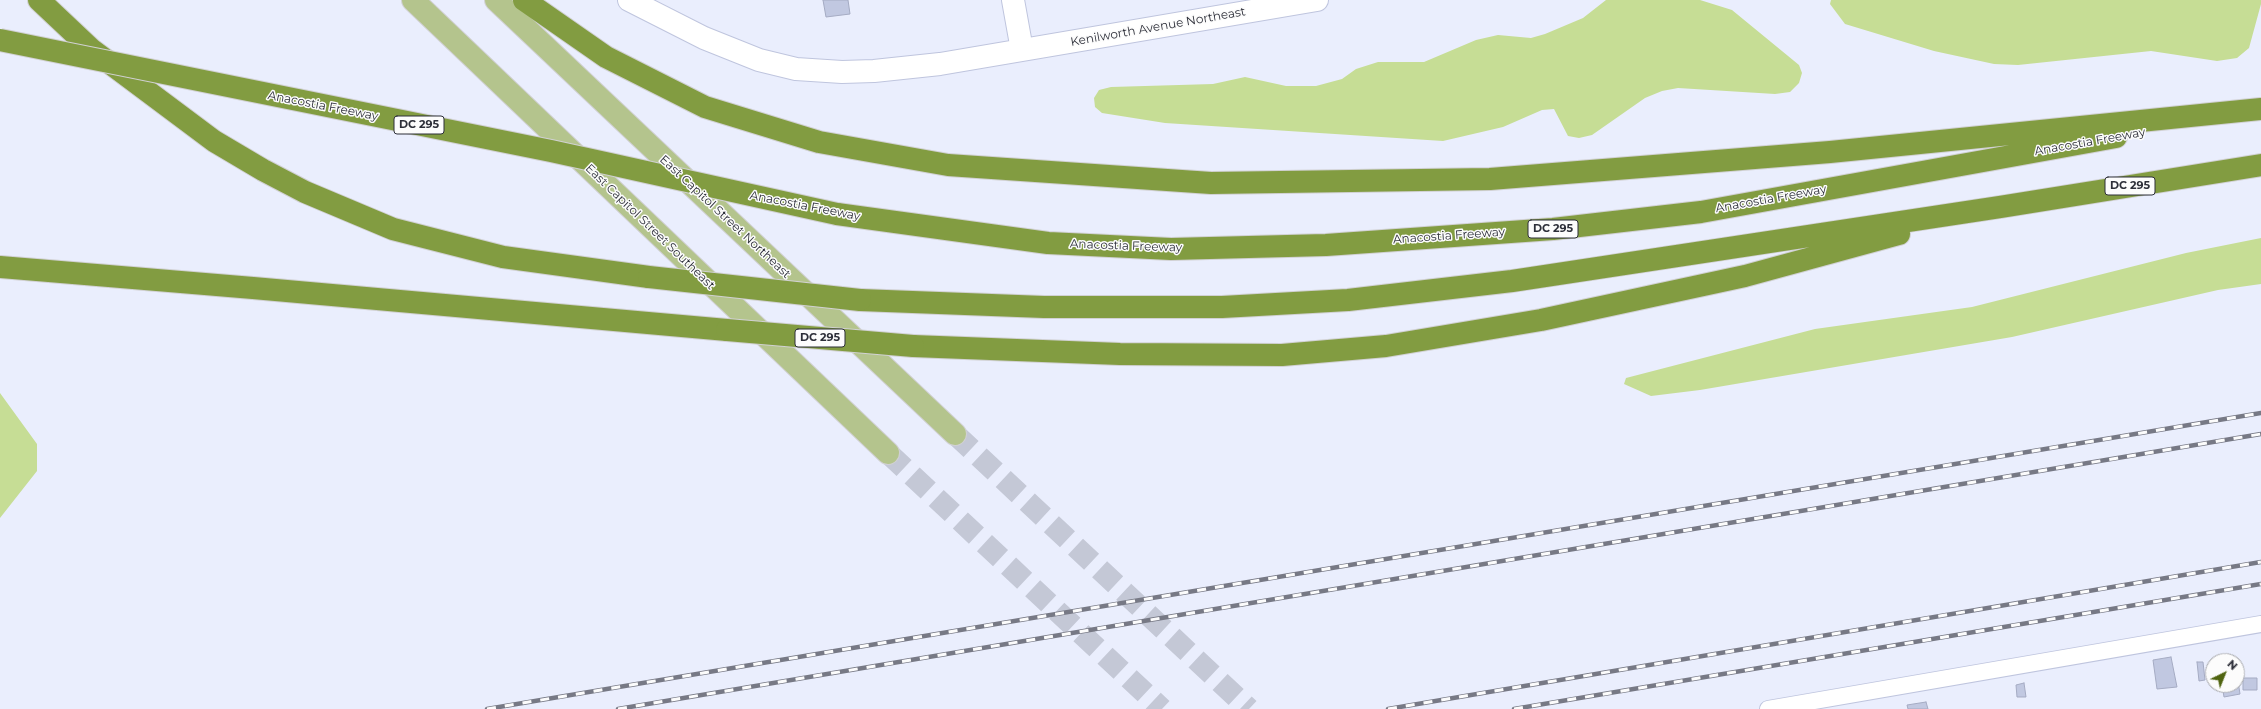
<!DOCTYPE html>
<style>
body{margin:0}
#map{position:relative;width:2261px;height:709px;overflow:hidden;background:#eaeefd;font-family:Montserrat,sans-serif}
canvas{display:block}
.north{position:absolute;left:2205px;top:653px;width:40px;height:40px;box-sizing:border-box;background:#fcfcfc;border:1px solid #a9aaae;border-radius:50%;rotate:43deg;font-size:11px;font-weight:700;line-height:16px;text-align:center;color:#2d2f39}
.north::after{content:'';display:block;margin:auto;width:14px;height:18px;background:#506410;clip-path:polygon(50% 0,100% 100%,50% 72%,0 100%)}
</style>
<div id="map">
<canvas width="2261" height="709"></canvas>
<div class="north">N</div>
</div>
<script>
const context = document.querySelector('canvas').getContext('2d');
context.lineJoin = 'round';
function fillPath(path, color) { context.fillStyle = color; context.fill(path, 'evenodd'); }
const toPath = rows => new Path2D(rows.map(r => 'M' + r).join(''));
function strokePath(path, color, width, dash) { context.strokeStyle = color; context.lineWidth = width; context.lineCap = dash ? 'butt' : 'round'; context.setLineDash(dash || []); context.stroke(path); }
function write(font, color, halo, rows, align = 'center') {
  context.font = font + ' Montserrat,sans-serif'; context.lineWidth = 3; context.setLineDash([]); context.textBaseline = 'middle'; context.strokeStyle = halo; context.fillStyle = color; for (const [text, x, y, turn = 0] of rows) {
    context.save(); context.translate(x, y); context.rotate((+turn || 0) * Math.PI / 180); context.textAlign = isNaN(turn) ? turn : align; if (halo) context.strokeText(text, 0, 0); context.fillText(text, 0, 0); context.restore();
  }
}
const green = toPath([
 [1606,0,1700,0,1732,10,1799,65,1802,73,1799,83,1790,92,1775,94,1678,88,1662,91,1645,98,1592,135,1579,138,1568,136,1554,109,1542,110,1503,127,1443,141,1165,123,1102,113,1095,107,1094,98,1099,90,1111,87,1213,84,1245,77,1286,86,1316,86,1342,79,1356,69,1378,62,1424,62,1476,40,1498,35,1531,38,1545,34,1583,18],
 [1831,0,2261,0,2261,4,2249,48,2237,58,2217,61,2151,51,2018,65,1994,64,1934,51,1845,24,1830,4],
 [2261,238,2261,284,2218,290,2012,337,1700,390,1651,396,1624,384,1626,378,1815,329,1972,307,2186,253],
 [0,393,37,444,37,471,0,518]
]);
const building = toPath([
 [823,0,848,0,850,14,826,17,823,0],
 [2171,657,2177,687,2157,689,2153,660,2171,657],
 [2197,662,2203,662,2205,680,2199,681,2197,662],
 [2243,678,2257,678,2257,690,2243,690,2243,678],
 [2238,681,2240,694,2224,697,2222,685,2237,685,2238,681],
 [2024,683,2026,697,2017,697,2016,685,2024,683],
 [1926,702,1928,709,1908,709,1907,705,1926,702]
]);
const primaryTunnel = toPath([
 [955,434,1249,709],
 [888,453,1162,709]
]);
const service = toPath([
 [1768,709,2261,624]
]);
const minor = toPath([
 [629,0,704,38,759,60,796,69,842,72,874,71,940,64,1317,0],
 [1013,0,1022,50]
]);
const primary = toPath([
 [413,0,888,453],
 [496,0,955,434]
]);
const motorway = toPath([
 [39,0,91,49,214,141,263,170,305,192,393,229,503,257,649,277],
 [524,0,606,57,705,107,819,142,948,165,1211,183,1490,179,1830,152,2261,109],
 [837,214,1048,243,1171,249,1326,245,1553,229,1701,212,2116,137],
 [0,267,253,288,727,330],
 [860,300,1044,307,1222,307,1348,300,1512,281,2000,207,2261,165],
 [913,346,1120,354,1282,355,1386,346,1541,320,1745,276,1899,234]
]);
const rail = toPath([
 [487,709,2261,413],
 [618,709,2261,434],
 [1388,709,2261,562],
 [1514,709,2261,584]
]);
const motorwayBridge = toPath([
 [0,40,551,151,837,214],
 [649,277,860,300],
 [727,330,913,346]
]);
const shields = [
 [419,125,50],
 [2130,186,50],
 [1553,229,50],
 [820,338,50]
];
const shieldNames = [
 ["DC 295",419,125],
 ["DC 295",2130,186],
 ["DC 295",1553,229],
 ["DC 295",820,338]
];
const streetNames = [
 ["Kenilworth Avenue Northeast",1158,27,-10],
 ["Anacostia Freeway",323,106,11],
 ["Anacostia Freeway",2090,142,-10],
 ["Anacostia Freeway",1771,199,-10],
 ["Anacostia Freeway",805,206,11],
 ["East Capitol Street Northeast",725,217,43],
 ["East Capitol Street Southeast",650,227,44],
 ["Anacostia Freeway",1449,236,-4],
 ["Anacostia Freeway",1126,246,2]
];
fillPath(green, '#c6dd95');
fillPath(building, '#c1c8e1');
strokePath(building, '#a5abc3', 1);
strokePath(primaryTunnel, '#c4c8d6', 22, [22, 11]);
strokePath(service, '#bfc5de', 18);
strokePath(minor, '#bfc5de', 24);
strokePath(primary, '#d1d1d3', 24);
strokePath(motorway, '#d1d1d3', 24);
strokePath(service, '#fff', 16);
strokePath(minor, '#fff', 22);
strokePath(primary, '#b4c48d', 22);
strokePath(motorway, '#829c41', 22);
strokePath(rail, '#777985', 4.5);
strokePath(rail, '#fcfcfc', 3, [9]);
strokePath(motorwayBridge, '#d1d1d3', 24, []);
strokePath(motorwayBridge, '#829c41', 22);
for (const [x, y, w] of shields) { const box = new Path2D(); box.roundRect(x - w / 2, y - 9, w, 18, 3); context.fillStyle = '#fcfcfc'; context.fill(box); strokePath(box, '#2d2f39', 1); }
write('bold 11px', '#2d2f39', null, shieldNames);
write('12px', '#2d2f39', '#fcfcfc', streetNames);
</script>
